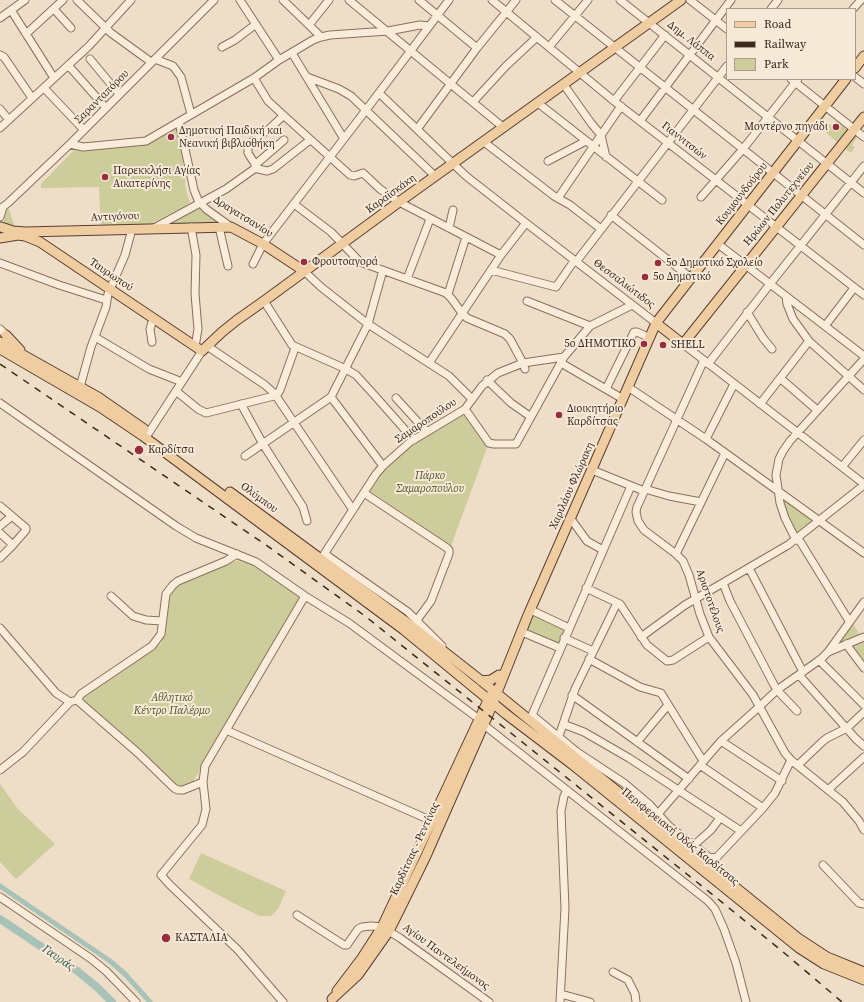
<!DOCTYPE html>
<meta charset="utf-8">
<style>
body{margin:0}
#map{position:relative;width:864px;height:1002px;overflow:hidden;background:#eedec8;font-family:"Source Serif 4",serif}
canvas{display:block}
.legend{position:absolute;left:726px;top:8px;width:130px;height:72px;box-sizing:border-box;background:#f6e9d7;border:1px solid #ab9c8e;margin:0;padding:5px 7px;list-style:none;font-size:12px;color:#3b2920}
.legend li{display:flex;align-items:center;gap:8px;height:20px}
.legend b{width:20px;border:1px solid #ab9c8e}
</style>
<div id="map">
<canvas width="864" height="1002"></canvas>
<ul class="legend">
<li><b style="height:5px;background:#f0cda1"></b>Road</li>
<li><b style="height:5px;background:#3b2920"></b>Railway</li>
<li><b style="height:11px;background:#cdcc9b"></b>Park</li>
</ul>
</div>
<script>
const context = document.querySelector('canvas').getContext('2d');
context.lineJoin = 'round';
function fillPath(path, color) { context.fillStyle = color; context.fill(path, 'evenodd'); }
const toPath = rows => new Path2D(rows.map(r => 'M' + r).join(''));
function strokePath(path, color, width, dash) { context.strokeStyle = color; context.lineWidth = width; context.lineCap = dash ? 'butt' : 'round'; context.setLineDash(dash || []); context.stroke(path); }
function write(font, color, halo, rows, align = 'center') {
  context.font = font + ' "Source Serif 4",serif'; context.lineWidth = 4; context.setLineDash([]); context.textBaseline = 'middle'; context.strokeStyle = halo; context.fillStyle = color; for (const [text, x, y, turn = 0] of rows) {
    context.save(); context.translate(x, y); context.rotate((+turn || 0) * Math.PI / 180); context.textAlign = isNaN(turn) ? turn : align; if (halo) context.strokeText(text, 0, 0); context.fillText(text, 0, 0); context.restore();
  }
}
const green = toPath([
 [837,120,848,129,837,142,823,130,828,123,832,126],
 [172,128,176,129,180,138,186,190,190,202,185,206,146,226,101,227,99,187,41,188,41,184,74,150,145,145],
 [854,133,858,136,852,145,855,147,851,153,843,147],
 [8,207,16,230,4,224,4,214],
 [201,208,221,224,166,225,198,209],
 [464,414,488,445,451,546,370,491,385,469,416,442],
 [780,496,814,522,796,535,790,525],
 [244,558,301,597,193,782,191,784,178,788,83,701,83,697,84,695,161,644,167,597,176,584],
 [533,613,566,628,558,646,525,631],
 [852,622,860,635,835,646],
 [864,642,864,664,852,647],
 [0,784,18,809,55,844,16,879,0,862],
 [201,853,286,891,278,909,271,916,260,916,233,903,189,879]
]);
const canal = toPath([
 [0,886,110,961,125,974,150,1002]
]);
const river = toPath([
 [0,919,76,970,98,988,112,1002]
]);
const minor = toPath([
 [77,0,111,33,151,62],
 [240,0,279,60],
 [283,0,312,28,321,37],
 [349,0,504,128],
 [419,0,477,48],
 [492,0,614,101,864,295],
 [555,0,864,245],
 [620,0,864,193],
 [690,0,727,29],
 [54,9,71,28],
 [771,9,778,0],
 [853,9,861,0],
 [11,10,54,78],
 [0,18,25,0],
 [309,25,329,0],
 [26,34,63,0],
 [222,47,235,40,256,24],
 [549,47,588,0],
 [292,53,344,139],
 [0,55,4,57,32,98],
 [90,59,119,94],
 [155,59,173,66,181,77,191,114],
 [68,65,106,108],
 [307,77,339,89,351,96,435,176],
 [855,77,864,84],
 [254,78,268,101,281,113,350,175,354,176,363,173,380,189,399,202,501,255],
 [791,79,864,137],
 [564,85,591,123,601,135,606,157],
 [44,88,84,130],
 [379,93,466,176,526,223,656,323],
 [614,101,665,35],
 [473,102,506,66,537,37],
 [538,103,662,200],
 [0,109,9,120],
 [283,116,269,129,248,145,248,153,258,169,267,171,273,169,310,140],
 [640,121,731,0],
 [179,122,194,190,198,200,206,209,231,227],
 [0,128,89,46,131,0],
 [418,128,477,48,516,0],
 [484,142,554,196,570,205,601,229],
 [70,144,83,147,146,141,254,78,279,60,313,40,321,37,330,35,388,31,420,25,429,26],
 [548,161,586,141],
 [255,165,284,140],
 [701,197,743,149,798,79],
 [558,198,621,106],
 [294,204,331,232,360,262,446,293,451,298,462,313,467,318,505,334,510,339,523,363,525,369],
 [0,209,8,203,70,144,214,0],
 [611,215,691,278],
 [0,217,3,207],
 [191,227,196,255,195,294,198,329,195,347],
 [219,227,228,266],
 [154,228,226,189,257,167],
 [449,228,453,210],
 [718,244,864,356],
 [576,262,727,66],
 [0,263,59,285,106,300],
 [253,264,263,244,366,110,449,0],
 [491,270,556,287,574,261],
 [304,271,321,287,368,324,449,376,472,399],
 [407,279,430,219],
 [448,294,466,237],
 [786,296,787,304,793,319,809,341,864,390],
 [264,301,292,345,346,369,356,375,376,397,414,440],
 [527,301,590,326],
 [747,312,763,338,772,349],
 [825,326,854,288],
 [0,329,6,335],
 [95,337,149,369,182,382],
 [152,342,150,329,153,319],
 [683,344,864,484],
 [207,346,265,385,274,393,353,510],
 [704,360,637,507,636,512,638,521,644,530,676,554,683,561,689,575,700,614,709,637,753,695,785,753,791,760,843,802,859,821,864,830],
 [429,363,501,255,526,223],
 [561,363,623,399],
 [708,364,770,284,864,166],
 [780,378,817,410],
 [487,380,511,403,531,417],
 [80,387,91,347,106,307,108,294,125,255,132,229],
 [628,387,706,439,864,553],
 [606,389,634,332,637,332,650,338],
 [176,391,198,409,206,413,274,396,277,395,280,390,295,348],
 [331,397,383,466],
 [396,398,427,432],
 [0,403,176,526,196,538,256,562,305,596,349,623,479,719],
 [241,404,263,444,303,507,307,521],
 [760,404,809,341],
 [465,409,489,443,494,444,516,444,564,357,590,326,632,305],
 [146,437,202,351],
 [706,439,734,384],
 [245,456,331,397,368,324,383,270],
 [842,467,864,440],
 [592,470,644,491],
 [631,486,532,715,577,752,624,783,650,805,669,826,710,858,717,857,763,808,775,793,791,760],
 [645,489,669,496,701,502],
 [364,493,447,548,449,550,449,554,431,601,417,620],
 [0,506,26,528,26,530,13,545,0,558],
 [571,519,587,541,603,550],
 [0,526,12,516],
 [0,533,13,545],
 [798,538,849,621],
 [796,540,785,518,780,503,776,475,779,459,783,451,790,441,864,359],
 [325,554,408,612,442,646],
 [676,554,725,453],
 [321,559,376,474,383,466,410,442,465,409,482,386,498,373,523,363,564,357],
 [749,568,803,672],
 [723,583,730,601,773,683,777,690,797,711],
 [586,588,620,604,647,645,667,661,673,660,709,637],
 [111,596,133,616,146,620,162,621],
 [531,610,569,628],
 [0,628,56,693,70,702,77,700,81,694,152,646,161,634,166,594,173,585,178,581,226,561,237,554],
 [522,632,560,648],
 [641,637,685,605,788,545,864,485],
 [564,638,593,651],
 [846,644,864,668],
 [828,652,864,602],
 [589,659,640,687,661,693,703,761],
 [819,660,864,705],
 [799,675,856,739,864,746],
 [572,695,689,779],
 [77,700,138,753,174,788,178,790,183,790,203,782],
 [563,724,584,732,629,758,741,831],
 [484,725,708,901,715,909,724,929,736,963,746,1002],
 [226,730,432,821],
 [559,736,575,689,617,603],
 [721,741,782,781],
 [637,742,668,705],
 [700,765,763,808],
 [798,765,822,742,827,738,847,728,864,712],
 [0,770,23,752,70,702],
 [829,789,864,757],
 [658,814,721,741,760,706,777,690,821,659,828,652,864,637],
 [693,846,711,830,720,818],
 [823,865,859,903,864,904],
 [0,897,90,958,106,971,136,1002],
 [297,915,344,945,347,945,358,929,362,927,371,926,382,927,400,938,489,1002],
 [613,972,628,980,635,994,636,1002],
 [561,994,590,1002],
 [283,1002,238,950,169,884,161,875,202,825,206,809,203,782,205,766,305,596],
 [560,1002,565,908,561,811,564,796,567,790]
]);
const major = toPath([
 [855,68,864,56],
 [1,227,13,231,25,232,231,227,263,244,304,271],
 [0,238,18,235,25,236,40,242,202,351,222,332,237,320,264,301,399,202,681,0],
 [656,323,683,344,864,117],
 [6,335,20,350],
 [0,342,98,397,144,429],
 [0,349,100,407,143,436,404,630,506,714,573,765,799,948,824,964,864,980],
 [230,492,405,621,479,679,798,938,827,957,864,972],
 [481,681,491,680,499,675],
 [337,991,362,958,382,927,490,696],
 [332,999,358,975,389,931,401,907,426,856,488,715,528,615,656,323,846,79]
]);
const rail = toPath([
 [0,364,266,545,365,616,713,895,782,951,842,1002]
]);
const markers = [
 [836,127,4,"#992d3d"],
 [171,137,4,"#992d3d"],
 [105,177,4,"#992d3d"],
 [304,262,4,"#992d3d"],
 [658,263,4,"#992d3d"],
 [645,277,4,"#992d3d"],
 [644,344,4,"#992d3d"],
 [663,345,4,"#992d3d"],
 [559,415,4,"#992d3d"],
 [139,450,5,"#992d3d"],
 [166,938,5,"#992d3d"]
];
const streetNames = [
 ["Δημ. Λάππα",691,41,38],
 ["Σαρανταπόρου",102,97,-45],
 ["Γιαννιτσών",684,141,38],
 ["Καραϊσκάκη",391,194,-36],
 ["Κουμουνδούρου",742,194,-52],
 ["Ηρώων Πολυτεχνείου",779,204,-51],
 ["Αντιγόνου",115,217,-2],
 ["Δραγατσανίου",243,217,32],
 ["Ταυρωπού",111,275,34],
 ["Θεσσαλιώτιδος",624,284,37],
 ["Σαμαροπούλου",426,421,-34],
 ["Χαριλάου Φλώρακη",572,486,-66],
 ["Ολύμπου",259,498,36],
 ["Αριστοτέλους",710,601,71],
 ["Περιφερειακή Οδός Καρδίτσας",680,837,39],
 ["Καρδίτσας - Ρεντίνας",415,849,-65],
 ["Αγίου Παντελεήμονος",446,957,36]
];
const poiNames = [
 ["Μοντέρνο πηγάδι",828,127,"right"],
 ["Δημοτική Παιδική και",179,131],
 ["Νεανική βιβλιοθήκη",179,144],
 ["Παρεκκλήσι Αγίας",113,171],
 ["Αικατερίνης",113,184],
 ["Φρουτοαγορά",312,262],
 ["5ο Δημοτικό Σχολείο",666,263],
 ["5ο Δημοτικό",653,277],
 ["5ο ΔΗΜΟΤΙΚΟ",636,344,"right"],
 ["SHELL",671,345],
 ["Διοικητήριο",567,409],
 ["Καρδίτσας",567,422],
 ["Καρδίτσα",148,450],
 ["ΚΑΣΤΑΛΙΑ",175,938]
];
const parkNames = [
 ["Πάρκο",430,476],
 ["Σαμαροπούλου",430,489],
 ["Αθλητικό",172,698],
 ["Κέντρο Παλέρμο",172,711]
];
const waterNames = [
 ["Γαυράς",58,958,34]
];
fillPath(green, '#cdcc9b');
strokePath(canal, '#a9c2b7', 5);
strokePath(river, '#a9c2b7', 8);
strokePath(minor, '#8a6f5d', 9);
strokePath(major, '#593e31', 11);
strokePath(minor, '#f9ecdb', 7);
strokePath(major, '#f0cda1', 9);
strokePath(rail, '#3b2920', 1.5, [7, 7]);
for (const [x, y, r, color] of markers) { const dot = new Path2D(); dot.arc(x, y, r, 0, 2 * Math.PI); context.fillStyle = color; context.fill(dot); strokePath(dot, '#f6e9d7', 1.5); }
write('11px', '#3b2920', '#f6e9d7', streetNames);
write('11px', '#3b2920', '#f6e9d7', poiNames, 'left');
write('italic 11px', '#525727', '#f6e9d7', parkNames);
write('italic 12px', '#305a52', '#f6e9d7', waterNames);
</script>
